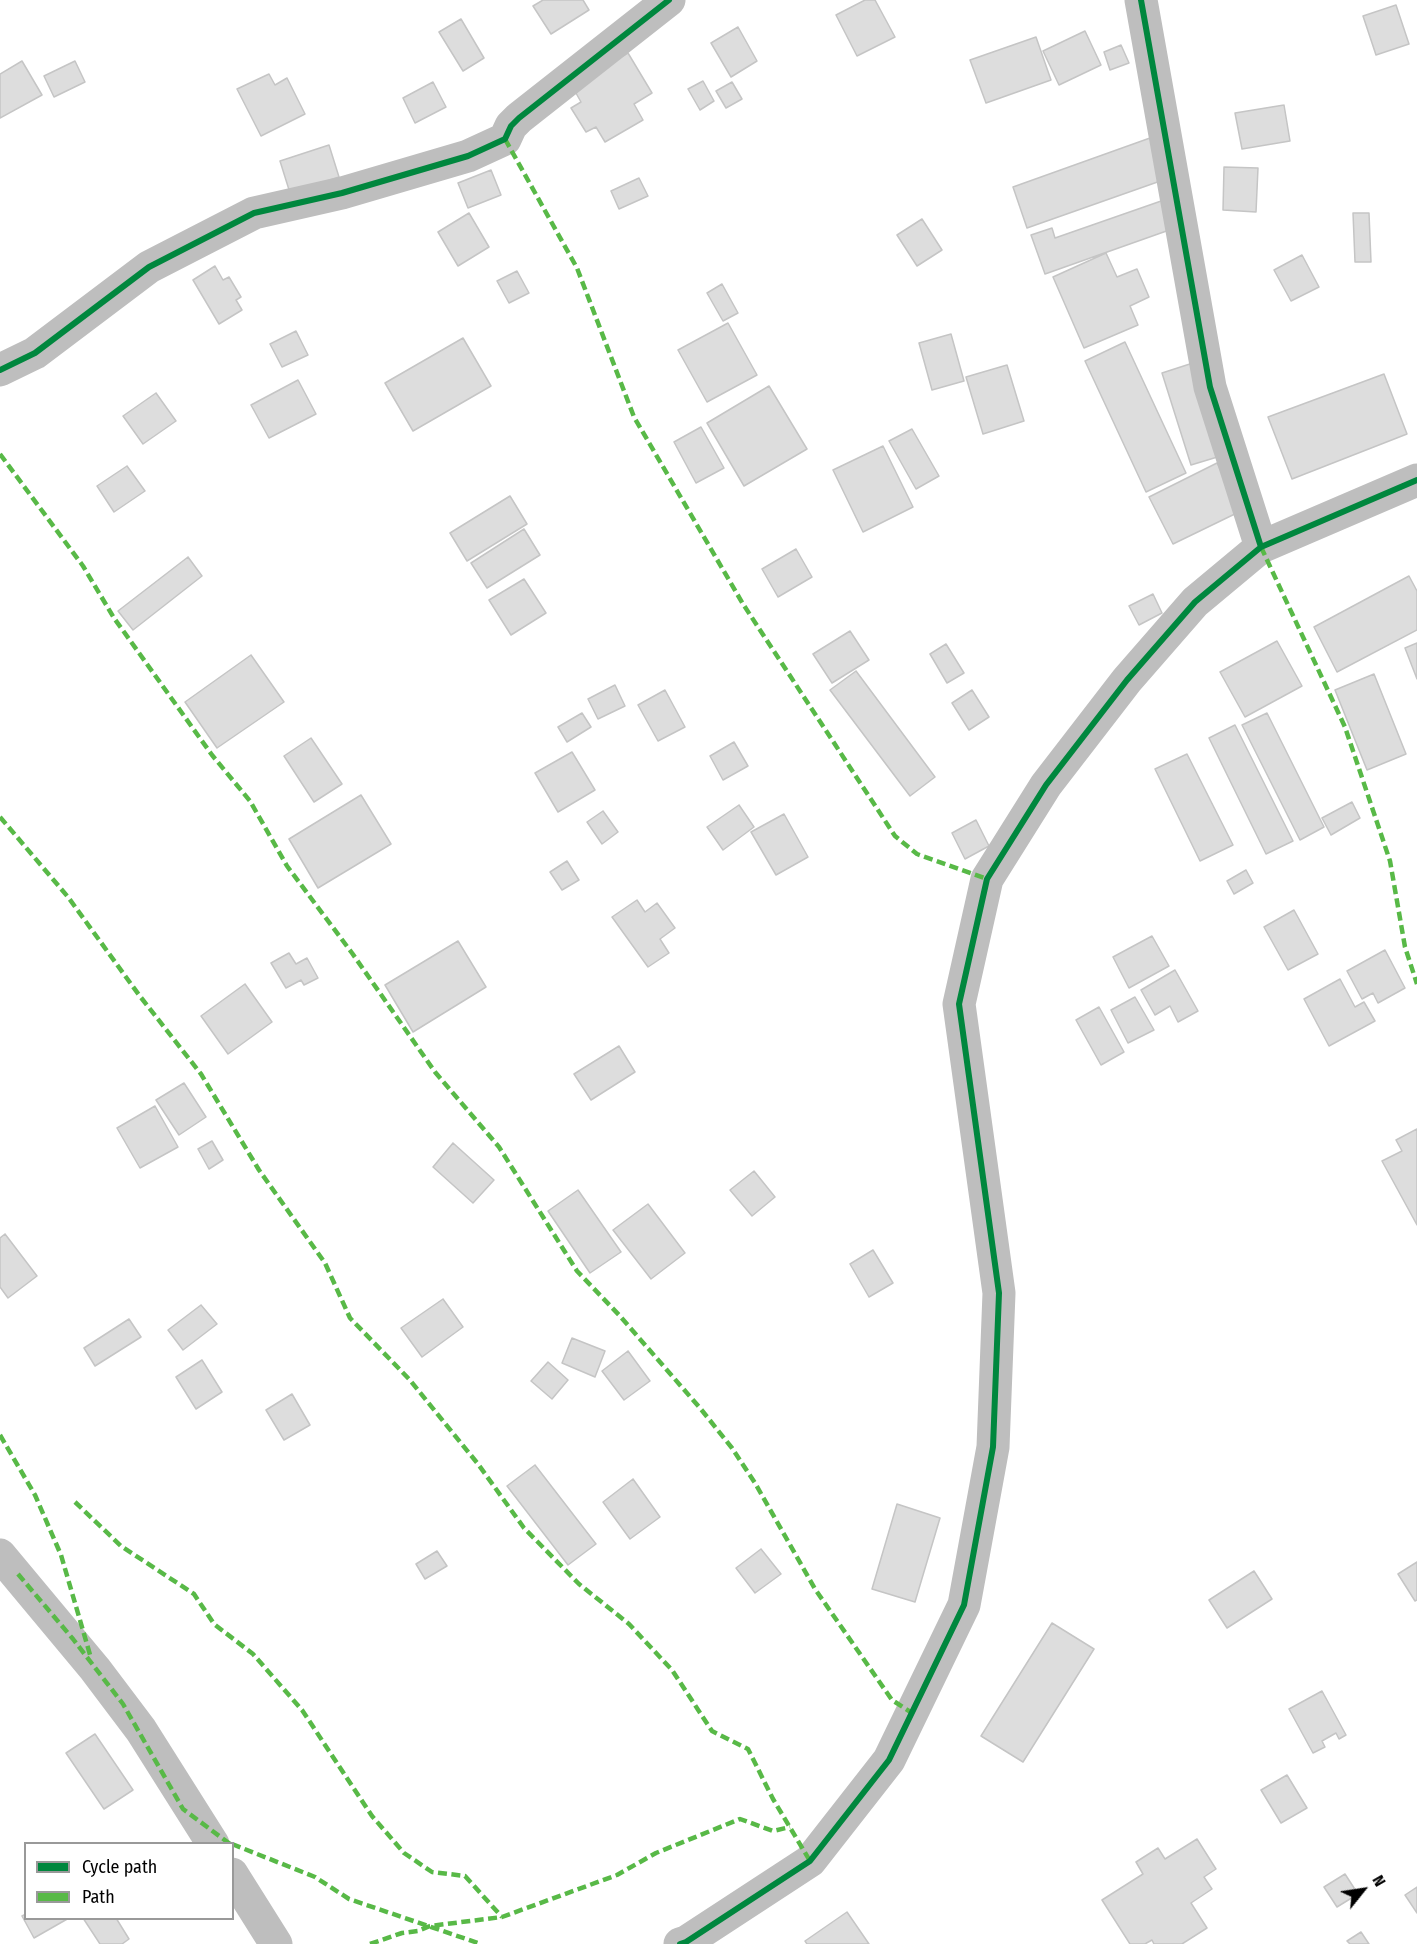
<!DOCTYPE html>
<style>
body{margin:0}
#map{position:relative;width:1417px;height:1944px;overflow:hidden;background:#fff;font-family:"Fira Sans Condensed",sans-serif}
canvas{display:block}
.legend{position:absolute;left:24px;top:1842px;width:210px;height:78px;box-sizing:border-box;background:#fff;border:2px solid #999;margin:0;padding:8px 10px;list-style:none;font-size:18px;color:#000}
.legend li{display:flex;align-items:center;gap:12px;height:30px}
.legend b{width:30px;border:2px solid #999}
.north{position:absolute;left:1333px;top:1860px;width:60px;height:60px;-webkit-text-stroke:4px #fff;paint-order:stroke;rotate:60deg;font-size:16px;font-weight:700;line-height:24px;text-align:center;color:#000}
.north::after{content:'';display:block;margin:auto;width:21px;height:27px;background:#000;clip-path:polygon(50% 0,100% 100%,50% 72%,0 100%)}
</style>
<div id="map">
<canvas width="1417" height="1944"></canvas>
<ul class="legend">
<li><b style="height:8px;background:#00873e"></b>Cycle path</li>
<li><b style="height:8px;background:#58b947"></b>Path</li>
</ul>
<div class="north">N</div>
</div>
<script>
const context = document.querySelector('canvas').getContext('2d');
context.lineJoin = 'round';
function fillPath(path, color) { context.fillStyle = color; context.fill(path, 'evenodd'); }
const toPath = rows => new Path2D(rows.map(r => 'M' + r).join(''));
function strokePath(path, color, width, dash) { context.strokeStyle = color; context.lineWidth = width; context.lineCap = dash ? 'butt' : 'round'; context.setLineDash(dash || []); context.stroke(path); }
const building = toPath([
 [543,0,583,0,589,10,551,34,533,6,543,0],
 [865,0,875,0,895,37,857,56,836,15,865,0],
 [1396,5,1409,44,1376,55,1363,16,1396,5],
 [461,19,484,58,463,71,439,32,461,19],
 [738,27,757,61,731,77,711,43,738,27],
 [1085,31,1101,65,1059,85,1043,51,1085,31],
 [1036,37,1051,80,986,103,970,60,1036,37],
 [1121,45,1129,63,1110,70,1104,52,1121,45],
 [628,53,652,93,634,104,643,120,605,142,596,127,586,132,571,108,581,102,572,86,628,53],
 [22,61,42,95,0,118,0,74,22,61],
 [75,61,85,82,54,97,44,76,75,61],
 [269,74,275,85,287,78,305,114,261,136,237,89,269,74],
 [703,81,714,101,700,110,688,89,703,81],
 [433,82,446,107,415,123,403,98,433,82],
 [732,82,742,99,726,108,716,91,732,82],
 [1284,105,1290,141,1242,149,1235,113,1284,105],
 [1150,138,1166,179,1027,228,1013,187,1150,138],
 [329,145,339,177,290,193,280,161,329,145],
 [1224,167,1258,168,1256,212,1223,210,1224,167],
 [491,170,501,195,468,208,458,183,491,170],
 [639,178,648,196,619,209,611,191,639,178],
 [1164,200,1175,228,1045,274,1031,235,1052,228,1055,238,1164,200],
 [469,213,489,247,458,266,438,232,469,213],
 [1353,213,1369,213,1371,262,1355,262,1353,213],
 [922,219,942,250,917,266,897,235,922,219],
 [1106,253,1117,277,1137,269,1149,297,1130,306,1138,325,1084,348,1053,277,1106,253],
 [1302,255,1319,287,1291,301,1274,270,1302,255],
 [215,266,223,280,229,277,241,297,236,300,242,310,219,324,193,280,215,266],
 [517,271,529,293,509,303,497,281,517,271],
 [722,284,738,313,723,321,707,293,722,284],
 [728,323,757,375,707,402,678,350,728,323],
 [296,331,308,355,282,367,270,344,296,331],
 [951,334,964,381,932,390,919,343,951,334],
 [463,338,491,386,413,431,385,383,463,338],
 [1125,342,1186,473,1146,492,1085,361,1125,342],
 [1196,362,1224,455,1191,465,1162,373,1196,362],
 [1007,365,1024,421,983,434,966,377,1007,365],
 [1384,374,1407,434,1292,479,1268,417,1384,374],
 [298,380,316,414,269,438,251,405,298,380],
 [769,386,807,449,744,486,707,423,769,386],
 [156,393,176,421,143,444,123,416,156,393],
 [701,427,724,468,696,483,674,442,701,427],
 [912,429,939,476,916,489,889,441,912,429],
 [883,446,913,507,863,532,833,470,883,446],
 [1217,463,1241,511,1173,544,1149,497,1217,463],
 [127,466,145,491,114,512,97,486,127,466],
 [510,496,527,524,467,561,450,533,510,496],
 [524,529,540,555,487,588,471,563,524,529],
 [796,549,812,577,778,597,762,569,796,549],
 [188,557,202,576,133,630,118,611,188,557],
 [1409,576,1417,591,1417,630,1337,672,1314,627,1409,576],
 [524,579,546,613,511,635,489,600,524,579],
 [1153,594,1162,613,1139,625,1129,606,1153,594],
 [850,631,869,660,832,683,813,654,850,631],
 [1277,641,1302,686,1245,717,1220,672,1277,641],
 [1417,643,1417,679,1405,648,1417,643],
 [946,644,964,673,947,683,930,654,946,644],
 [251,655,284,702,217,748,185,702,251,655],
 [856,671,935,777,910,796,830,690,856,671],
 [1374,674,1406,754,1367,770,1335,690,1374,674],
 [615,685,625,706,598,719,588,699,615,685],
 [665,690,685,727,658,741,638,705,665,690],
 [972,690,989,717,969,730,952,703,972,690],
 [582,713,591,727,567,742,558,727,582,713],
 [1267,713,1324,827,1300,840,1242,725,1267,713],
 [1235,725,1293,841,1266,854,1209,738,1235,725],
 [311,738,342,784,314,802,284,756,311,738],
 [734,742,748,766,723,780,710,756,734,742],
 [572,752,595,790,558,812,535,773,572,752],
 [1187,754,1233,845,1200,861,1155,769,1187,754],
 [361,795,391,844,318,888,289,839,361,795],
 [1352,802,1360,818,1331,835,1322,818,1352,802],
 [739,805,754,827,723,850,707,827,739,805],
 [603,811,618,832,602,844,587,822,603,811],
 [784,814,808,857,776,875,751,832,784,814],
 [976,820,989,846,965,859,952,833,976,820],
 [567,861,579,880,562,890,550,872,567,861],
 [1246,870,1253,883,1234,894,1227,881,1246,870],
 [637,900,645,912,657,903,675,928,660,939,669,953,648,967,612,917,637,900],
 [1294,910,1318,954,1288,970,1264,927,1294,910],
 [1152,936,1169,966,1129,988,1113,957,1152,936],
 [458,941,486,987,413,1032,385,985,458,941],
 [1385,950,1405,988,1378,1003,1373,993,1362,999,1347,971,1385,950],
 [289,953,296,964,307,958,318,978,304,985,301,980,286,988,271,963,289,953],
 [1175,970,1198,1011,1178,1022,1170,1006,1155,1015,1141,990,1175,970],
 [1340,979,1355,1007,1364,1002,1375,1021,1329,1046,1304,999,1340,979],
 [245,984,272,1022,228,1054,201,1016,245,984],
 [1135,997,1154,1030,1128,1043,1111,1010,1135,997],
 [1099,1007,1124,1052,1101,1065,1076,1020,1099,1007],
 [619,1046,635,1072,591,1100,574,1074,619,1046],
 [184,1083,206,1117,179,1135,156,1100,184,1083],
 [155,1106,178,1147,140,1168,117,1128,155,1106],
 [1417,1129,1417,1225,1382,1161,1402,1151,1396,1140,1417,1129],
 [212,1141,223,1160,209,1169,198,1149,212,1141],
 [453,1143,494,1180,473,1203,433,1167,453,1143],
 [754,1171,775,1197,752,1216,730,1190,754,1171],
 [578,1190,621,1252,590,1273,548,1211,578,1190],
 [648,1204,685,1253,651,1279,613,1230,648,1204],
 [5,1234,37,1276,8,1298,0,1287,0,1238,5,1234],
 [873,1250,893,1283,869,1297,850,1264,873,1250],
 [443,1299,463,1327,422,1357,401,1328,443,1299],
 [201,1305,217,1324,183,1350,168,1330,201,1305],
 [129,1319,141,1337,95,1366,84,1348,129,1319],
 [572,1338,605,1351,595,1377,562,1363,572,1338],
 [628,1351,650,1381,624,1400,602,1371,628,1351],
 [202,1360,222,1392,196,1409,176,1377,202,1360],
 [548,1362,568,1380,552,1399,531,1381,548,1362],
 [292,1394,310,1425,284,1440,266,1410,292,1394],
 [535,1465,596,1544,568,1565,507,1486,535,1465],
 [633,1479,660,1517,630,1539,603,1502,633,1479],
 [897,1504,940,1518,915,1602,872,1589,897,1504],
 [761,1549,781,1574,755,1593,736,1568,761,1549],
 [437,1551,447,1566,425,1579,416,1564,437,1551],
 [1417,1562,1417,1600,1415,1601,1398,1574,1417,1562],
 [1254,1571,1272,1599,1227,1628,1209,1600,1254,1571],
 [1052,1623,1094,1649,1023,1762,981,1736,1052,1623],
 [1322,1691,1346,1735,1339,1739,1336,1733,1322,1741,1325,1747,1313,1753,1289,1709,1322,1691],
 [95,1734,133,1790,104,1809,66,1753,95,1734],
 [1287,1775,1307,1808,1281,1823,1261,1790,1287,1775],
 [1197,1839,1216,1869,1204,1877,1212,1889,1191,1903,1207,1928,1182,1944,1154,1944,1152,1940,1145,1944,1130,1944,1102,1900,1143,1874,1136,1862,1158,1848,1165,1859,1197,1839],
 [1345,1874,1358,1894,1337,1907,1324,1887,1345,1874],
 [1417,1887,1417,1913,1405,1895,1417,1887],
 [847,1912,869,1944,807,1944,805,1941,847,1912],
 [26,1914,26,1918,69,1918,34,1938,22,1916,26,1914],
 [83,1918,116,1918,129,1939,122,1944,100,1944,83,1918],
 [1361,1932,1369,1944,1350,1944,1347,1941,1361,1932]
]);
const minor = toPath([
 [1141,0,1210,387,1261,547],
 [0,370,35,353,149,267,254,213,342,193,468,156,505,139,511,126,519,118,669,0],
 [0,1555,95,1669,141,1730,213,1844],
 [232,1874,276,1944],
 [680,1944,686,1942,810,1861,889,1760,964,1605,993,1447,999,1293,959,1004,987,879,1046,785,1127,680,1195,602,1261,547,1417,480]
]);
const quiet = toPath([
 [505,139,577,268,634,417,743,604,895,836,917,854,987,879],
 [0,454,83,566,114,618,212,755,250,801,287,866,352,953,435,1072,499,1147,577,1271,619,1315,700,1408,732,1448,755,1483,815,1589,892,1700,912,1713],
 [1261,547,1345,727,1390,861,1405,947,1417,984],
 [0,817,68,897,139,995,201,1074,259,1170,325,1263,350,1318,409,1379,478,1464,524,1528,579,1584,629,1624,672,1670,712,1731,748,1749,773,1799,810,1861],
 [0,1435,35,1495,61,1555,91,1658],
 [75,1502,121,1546,194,1594,214,1624,253,1654,302,1710,372,1816,404,1853,432,1872,465,1876,502,1917],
 [18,1574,73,1639,123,1704,183,1809,230,1844],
 [232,1844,315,1877,349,1899,481,1944],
 [370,1944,402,1933,418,1931,430,1926,502,1917,617,1875,656,1853,740,1819,773,1831,790,1827]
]);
const cycleway = toPath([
 [1141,0,1210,387,1261,547],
 [0,370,35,353,149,267,254,213,342,193,468,156,505,139,511,126,519,118,669,0],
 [680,1944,686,1942,810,1861,889,1760,964,1605,993,1447,999,1293,959,1004,987,879,1046,785,1127,680,1195,602,1261,547,1417,480]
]);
fillPath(building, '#ddd');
strokePath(building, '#c5c5c5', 1.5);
strokePath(minor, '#bebebe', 33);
strokePath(quiet, '#58b947', 4.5, [9, 4.5]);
strokePath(cycleway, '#00873e', 6);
</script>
